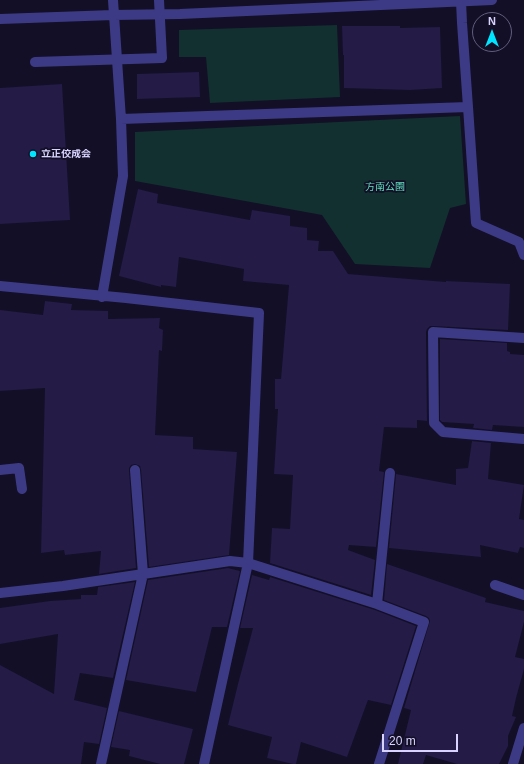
<!DOCTYPE html>
<meta charset="utf-8">
<style>
body{margin:0}
#map{position:relative;width:524px;height:764px;overflow:hidden;background:#130f26;font-family:Helvetica,sans-serif}
canvas{display:block}
.north{position:absolute;left:472px;top:12px;width:40px;height:40px;box-sizing:border-box;background:#130f26;border:1px solid #625e7d;border-radius:50%;rotate:0deg;font-size:11px;font-weight:700;line-height:16px;text-align:center;color:#d9d4ff}
.north::after{content:'';display:block;margin:auto;width:14px;height:18px;background:#00e5ff;clip-path:polygon(50% 0,100% 100%,50% 72%,0 100%)}
.scale{position:absolute;left:382px;top:734px;width:76px;height:18px;box-sizing:border-box;border:2px solid #d9d4ff;border-top:0;padding-left:5px;font-size:12px;line-height:14px;white-space:nowrap;color:#d9d4ff;-webkit-text-stroke:3px #130f26;paint-order:stroke}
</style>
<div id="map">
<canvas width="524" height="764"></canvas>
<div class="north">N</div>
<div class="scale">20 m</div>
</div>
<script>
const context = document.querySelector('canvas').getContext('2d');
context.lineJoin = 'round';
function fillPath(path, color) { context.fillStyle = color; context.fill(path, 'evenodd'); }
const toPath = rows => new Path2D(rows.map(r => 'M' + r).join(''));
function strokePath(path, color, width, dash) { context.strokeStyle = color; context.lineWidth = width; context.lineCap = dash ? 'butt' : 'round'; context.setLineDash(dash || []); context.stroke(path); }
function write(font, color, halo, rows, align = 'center') {
  context.font = font + ' Helvetica,"Noto Sans JP",sans-serif'; context.lineWidth = 3.5; context.setLineDash([]); context.textBaseline = 'middle'; context.strokeStyle = halo; context.fillStyle = color; for (const [text, x, y, turn = 0] of rows) {
    context.save(); context.translate(x, y); context.rotate((+turn || 0) * Math.PI / 180); context.textAlign = isNaN(turn) ? turn : align; if (halo) context.strokeText(text, 0, 0); context.fillText(text, 0, 0); context.restore();
  }
}
const green = toPath([
 [337,25,340,97,210,103,206,57,179,57,179,30],
 [460,116,466,204,450,208,430,268,355,264,322,215,135,181,135,132]
]);
const building = toPath([
 [342,26,400,26,400,28,440,27,442,88,410,90,344,88,344,55,343,55],
 [199,72,200,97,137,99,137,74],
 [62,84,70,220,0,224,0,88],
 [138,189,158,194,157,203,250,220,252,210,290,216,290,226,307,228,307,240,319,241,318,251,333,251,348,274,446,282,446,281,510,284,508,330,433,326,430,326,427,329,426,332,427,421,417,420,417,428,384,427,379,471,384,472,376,547,349,545,348,550,375,560,371,595,270,563,272,528,290,529,293,475,274,474,278,409,275,409,275,379,281,379,289,285,243,281,244,269,179,257,176,287,161,285,161,287,119,276],
 [45,301,72,304,71,310,108,311,108,319,160,318,159,328,163,330,162,351,159,350,155,435,193,437,193,449,237,452,229,555,149,567,141,470,140,466,135,464,131,465,129,468,129,470,136,568,99,574,101,551,65,555,64,550,41,553,45,388,0,391,0,310,43,315],
 [440,339,507,343,507,351,510,352,510,354,524,355,524,427,493,425,492,430,473,428,474,424,442,422,440,420],
 [472,441,491,443,488,479,524,485,519,519,524,520,524,548,520,547,518,553,480,545,481,557,389,548,396,474,456,485,456,469,468,468],
 [387,564,486,598,485,602,524,611,524,622,515,657,524,659,524,669,516,698,512,716,516,717,508,736,508,746,499,764,457,764,426,755,423,764,398,764,411,710,404,708,430,621,429,618,426,616,384,600],
 [228,568,240,571,227,627,212,627,196,692,126,680,148,580],
 [252,575,269,580,270,577,375,610,416,626,391,705,368,700,347,757,301,742,296,764,293,764,267,758,272,737,228,725,238,684,253,628,240,628],
 [135,582,113,678,80,673,74,700,107,708,99,744,84,742,81,764,0,764,0,665,54,694,58,634,0,644,0,608,50,601,81,599,81,595,97,595,98,587],
 [119,711,193,729,184,764,160,764,129,756,130,750,111,747]
]);
const minor = toPath([
 [461,1,462,23,468,107,476,223,519,242,524,255],
 [0,19,113,15,180,14,492,0],
 [121,119,468,107],
 [0,286,126,298,259,313,248,563,204,764],
 [102,297,123,176,121,119,113,0],
 [524,338,433,332,434,423,443,432,524,439],
 [0,470,19,468,22,489],
 [495,585,524,595],
 [0,593,63,586,230,561,248,563,377,604,424,622,379,764],
 [377,604,390,473],
 [101,764,143,574,135,470],
 [513,764,524,728]
]);
const minorBridge = toPath([
 [35,62,162,58,159,0]
]);
const markers = [
 [33,154,4,"#00e5ff"]
];
const poiNames = [
 ["立正佼成会",41,154]
];
const parkNames = [
 ["方南公園",385,187]
];
fillPath(green, '#12302f');
fillPath(building, '#241b47');
strokePath(minor, '#3d3a85', 10);
strokePath(minorBridge, '#3d3a85', 10);
for (const [x, y, r, color] of markers) { const dot = new Path2D(); dot.arc(x, y, r, 0, 2 * Math.PI); context.fillStyle = color; context.fill(dot); strokePath(dot, '#130f26', 1.5); }
write('bold 10px', '#d9d4ff', '#130f26', poiNames, 'left');
write('10px', '#5fe0c0', '#130f26', parkNames);
</script>
